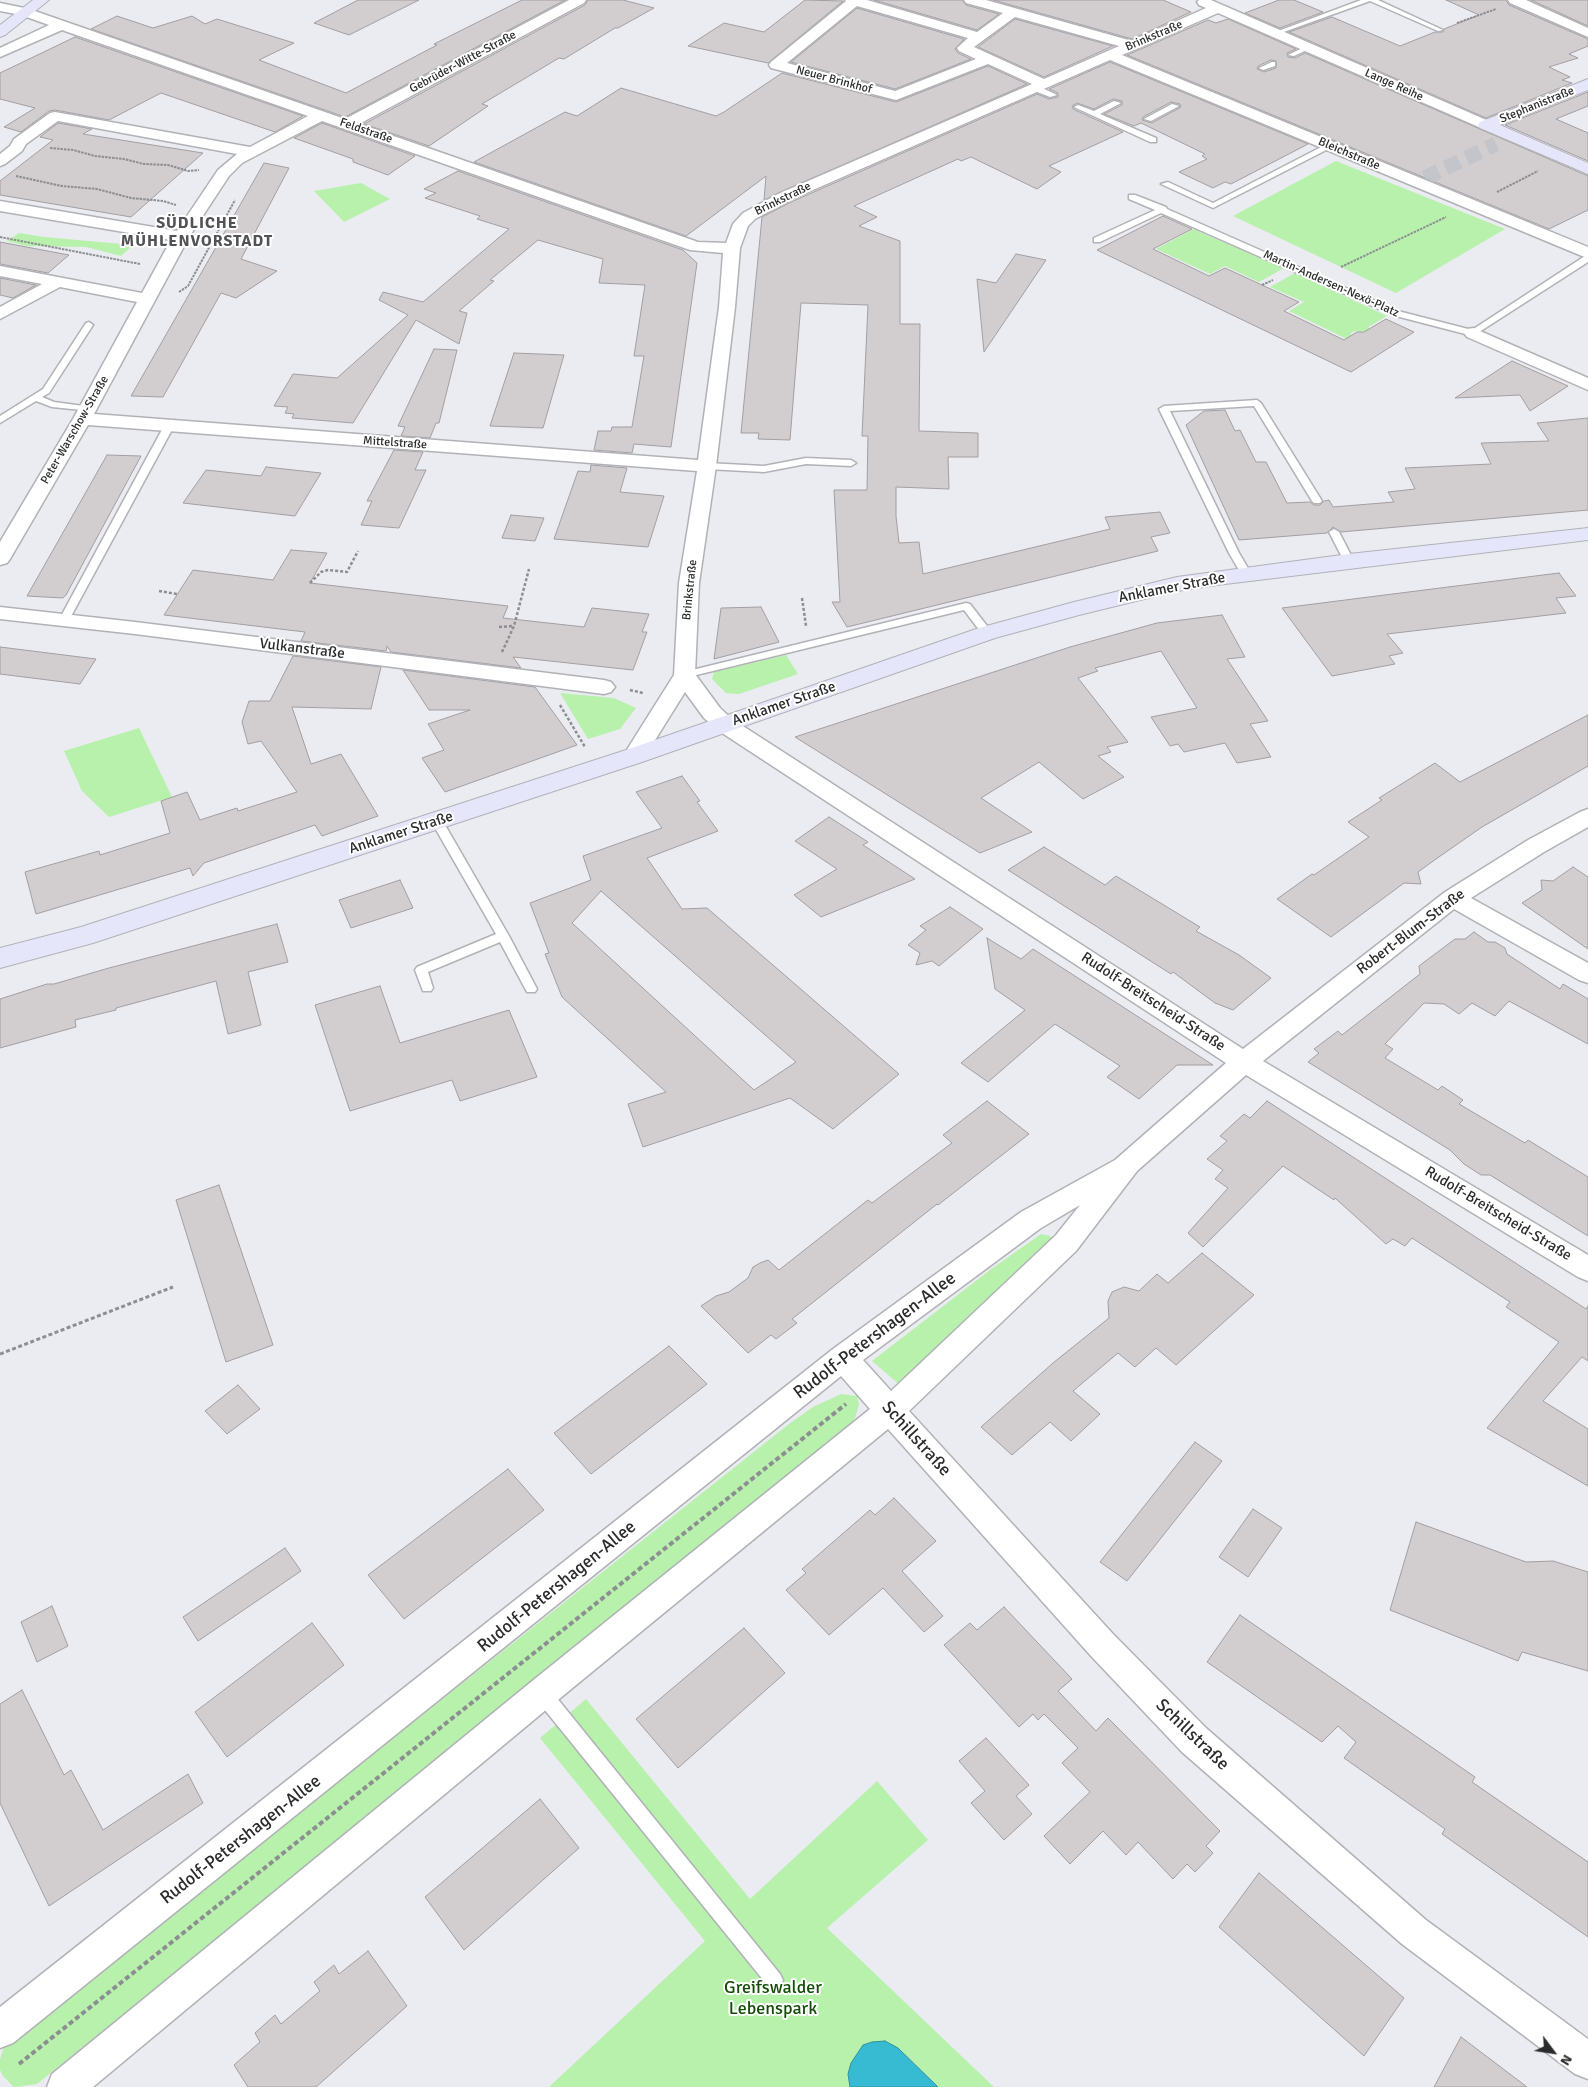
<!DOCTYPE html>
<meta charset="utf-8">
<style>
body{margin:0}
#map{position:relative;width:1588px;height:2087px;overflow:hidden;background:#eaecf1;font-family:Signika,sans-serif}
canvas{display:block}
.north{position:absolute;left:1528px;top:2027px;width:50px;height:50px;-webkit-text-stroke:4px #fff;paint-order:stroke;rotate:121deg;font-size:14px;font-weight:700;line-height:20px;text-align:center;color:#2a2b2c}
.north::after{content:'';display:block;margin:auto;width:18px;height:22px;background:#2a2b2c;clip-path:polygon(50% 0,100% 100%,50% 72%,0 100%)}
</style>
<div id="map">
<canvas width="1588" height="2087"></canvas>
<div class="north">N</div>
</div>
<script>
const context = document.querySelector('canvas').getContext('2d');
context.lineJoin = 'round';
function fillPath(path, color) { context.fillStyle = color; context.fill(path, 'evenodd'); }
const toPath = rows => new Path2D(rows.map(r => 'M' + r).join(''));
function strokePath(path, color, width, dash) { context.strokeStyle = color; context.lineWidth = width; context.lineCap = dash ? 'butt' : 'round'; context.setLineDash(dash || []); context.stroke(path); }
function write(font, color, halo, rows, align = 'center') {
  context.font = font + ' Signika,sans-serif'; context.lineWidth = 4; context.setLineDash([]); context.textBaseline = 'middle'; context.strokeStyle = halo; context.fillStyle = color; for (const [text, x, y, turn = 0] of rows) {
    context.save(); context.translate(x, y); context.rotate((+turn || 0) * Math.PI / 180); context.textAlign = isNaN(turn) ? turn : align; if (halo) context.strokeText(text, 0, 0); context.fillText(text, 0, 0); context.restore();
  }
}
const green = toPath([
 [1336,161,1505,229,1396,293,1233,216],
 [361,183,390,199,344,222,314,191],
 [1194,229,1202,233,1284,268,1259,282,1225,266,1210,274,1156,249],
 [19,233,44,237,133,245,121,256,86,247,27,246,7,241],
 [1295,273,1387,316,1368,327,1371,329,1367,332,1355,331,1351,333,1351,341,1289,311,1304,302,1270,287],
 [786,655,798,674,739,694,726,693,712,679,714,672],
 [560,693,614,698,636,708,620,729,588,739],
 [139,728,172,797,109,817,82,791,64,751],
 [1041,1234,1050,1236,1054,1241,901,1386,872,1361,990,1270],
 [841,1394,857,1396,859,1405,855,1418,847,1430,821,1451,37,2084,14,2087,3,2076,0,2070,0,2059,4,2047,789,1424,813,1407],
 [586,1699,750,1899,877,1781,928,1840,827,1928,994,2087,938,2087,898,2048,848,2074,850,2087,549,2087,705,1941,540,1738]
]);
const water = toPath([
 [885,2041,898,2048,938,2087,850,2087,848,2074,851,2063,863,2045,872,2042,885,2041]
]);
const building = toPath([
 [358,0,419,0,349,35,314,23,358,0],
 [522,0,565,0,345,117,91,29,117,16,153,28,192,16,205,24,217,19,294,43,259,60,346,93,437,45,434,44,522,0],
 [588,0,623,0,654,8,618,28,615,28,564,59,559,58,482,104,488,106,429,146,364,124,585,5,588,0],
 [805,0,843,1,768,63,688,46,724,23,764,32,805,0],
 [874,0,962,0,966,5,999,14,977,30,874,0],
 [993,0,1163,0,1191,12,1132,39,993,0],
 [1279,0,1294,0,1323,12,1280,28,1245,13,1279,0],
 [1446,0,1506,0,1509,5,1588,39,1588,46,1569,54,1578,58,1549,67,1570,77,1562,80,1572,83,1486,118,1289,32,1332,17,1400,46,1435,32,1443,32,1444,29,1479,15,1446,0],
 [1531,0,1588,0,1588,26,1531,0],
 [857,8,964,39,955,49,958,53,971,59,895,89,791,62,857,8],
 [1015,19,1113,46,1044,77,978,47,1015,19],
 [1228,19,1296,49,1287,53,1288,57,1295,58,1305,53,1588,176,1588,210,1549,229,1127,55,1208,20,1216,23,1228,19],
 [1271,60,1276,61,1276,68,1264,72,1257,69,1258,66,1271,60],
 [75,37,303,116,275,132,161,93,109,120,55,110,49,111,21,132,4,127,35,108,0,99,0,73,75,37],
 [1110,62,1308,144,1231,184,1225,182,1213,188,1179,172,1207,159,1202,156,1205,154,1141,123,1134,126,1104,114,1122,105,1122,101,1113,99,1094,109,1077,103,1072,106,1073,109,1123,132,1049,166,1061,172,1037,189,971,157,961,161,958,159,854,206,877,217,859,226,900,241,900,324,920,324,919,431,978,433,978,457,948,457,949,489,896,487,896,516,899,543,919,542,923,574,1110,529,1105,517,1160,512,1170,533,1151,537,1158,551,847,627,832,602,840,602,834,490,867,490,868,436,862,436,868,305,801,303,790,440,758,439,759,433,741,433,762,217,791,202,1037,94,1049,99,1058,97,1058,93,1049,89,1110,62],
 [1171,102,1180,104,1181,107,1152,123,1142,120,1143,117,1171,102],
 [988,66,1027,84,764,200,766,176,686,236,474,162,565,112,577,116,621,88,716,116,724,112,782,73,896,102,988,66],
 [1588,92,1588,106,1556,119,1588,133,1588,161,1505,125,1588,92],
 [58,123,92,129,83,134,203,153,131,217,0,195,0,181,53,140,40,137,58,123],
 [322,123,415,156,388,175,353,162,353,159,294,138,322,123],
 [264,163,289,168,241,259,277,271,236,298,221,293,163,397,131,396,264,163],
 [458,171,683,250,697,263,671,447,634,444,632,453,594,450,598,431,611,431,612,427,632,427,644,356,634,356,645,285,599,283,603,259,538,240,490,280,494,281,459,311,467,313,459,344,416,320,353,423,292,418,294,414,285,413,288,407,274,406,293,374,337,378,408,315,379,300,383,292,423,302,509,229,477,219,480,216,425,198,436,193,424,189,458,171],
 [1163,216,1192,229,1153,249,1209,276,1225,268,1299,302,1284,311,1344,340,1357,332,1364,332,1386,319,1414,332,1351,372,1097,250,1163,216],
 [0,242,69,255,48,273,0,264,0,242],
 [1016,254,1046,260,984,352,977,279,996,283,1016,254],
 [0,278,36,285,13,298,0,295,0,278],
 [434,349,457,350,439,423,436,423,430,438,401,436,405,427,398,426,434,349],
 [514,353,564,355,543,428,490,426,514,353],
 [1512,361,1568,386,1530,411,1520,395,1455,398,1512,361],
 [1225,410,1235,431,1240,430,1256,462,1266,462,1287,503,1310,502,1314,505,1320,505,1324,501,1329,500,1333,507,1394,502,1388,492,1415,489,1405,468,1491,464,1481,443,1549,441,1537,423,1588,418,1588,510,1341,532,1333,527,1327,533,1239,540,1186,425,1204,411,1225,410],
 [394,450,423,452,415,470,426,470,399,528,361,525,372,501,367,501,394,450],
 [107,455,141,456,66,595,63,598,27,596,107,455],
 [591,465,627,468,620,492,664,496,648,547,554,539,578,471,590,472,591,465],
 [266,467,321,473,295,516,183,503,206,470,261,476,266,467],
 [511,515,544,518,535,541,502,538,511,515],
 [291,550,327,553,310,583,508,606,503,618,584,627,592,608,649,614,642,632,647,632,633,670,513,657,521,668,391,652,387,646,386,651,301,641,305,632,164,615,193,570,273,580,291,550],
 [1559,573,1576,596,1556,598,1566,613,1387,634,1403,653,1389,656,1395,664,1332,676,1282,608,1559,573],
 [761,607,779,642,714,659,721,608,761,607],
 [1222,615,1245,657,1227,659,1268,721,1250,724,1271,757,1237,763,1225,743,1184,752,1178,744,1170,746,1151,717,1197,708,1161,651,1095,668,1098,671,1078,678,1128,742,1107,747,1111,752,1098,756,1124,777,1083,799,1039,762,981,798,1032,832,980,853,795,737,1070,647,1157,623,1222,615],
 [0,647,96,659,80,684,0,674,0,647],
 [293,656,381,667,371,709,292,707,311,764,341,754,378,816,322,836,315,825,204,863,193,876,190,868,36,914,25,872,99,851,100,855,170,833,161,801,187,792,200,820,237,808,238,811,297,792,261,741,248,744,242,722,249,701,270,701,293,656],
 [403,670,535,687,577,745,445,792,422,758,444,750,428,724,470,710,429,710,403,670],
 [1588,715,1588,766,1482,827,1436,859,1418,872,1421,884,1404,883,1331,937,1277,899,1312,874,1314,875,1369,837,1348,822,1382,800,1379,798,1435,763,1460,782,1588,715],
 [682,776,700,801,697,802,718,831,647,858,682,909,707,908,899,1074,833,1129,790,1098,643,1147,628,1104,666,1092,562,997,545,954,549,953,530,903,591,880,583,856,662,828,636,792,682,776],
 [601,891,796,1062,754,1090,572,923,601,891],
 [829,817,868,842,863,845,915,879,821,917,794,895,837,869,795,841,829,817],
 [1044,847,1105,885,1116,876,1200,927,1196,931,1239,955,1271,978,1233,1010,1215,1003,1173,972,1171,974,1008,870,1044,847],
 [1573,867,1588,877,1588,949,1522,903,1542,890,1541,880,1553,881,1573,867],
 [400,880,413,908,351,928,339,900,400,880],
 [950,907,983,929,939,966,932,961,916,965,920,953,908,945,926,930,920,926,950,907],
 [277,924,288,962,248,972,261,1025,228,1034,216,981,116,1008,116,1010,75,1020,76,1027,0,1048,0,999,47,984,54,984,109,968,277,924],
 [1474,932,1488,942,1495,942,1505,948,1507,954,1560,989,1563,984,1588,999,1588,1044,1509,1001,1495,1016,1472,1003,1459,1014,1444,1004,1424,1003,1385,1044,1393,1049,1385,1058,1438,1090,1442,1086,1463,1100,1459,1104,1525,1143,1528,1140,1588,1177,1588,1236,1490,1175,1481,1175,1464,1164,1450,1150,1308,1062,1319,1053,1314,1049,1338,1031,1342,1035,1420,974,1419,966,1455,939,1465,939,1474,932],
 [987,938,1021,959,1033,949,1213,1065,1177,1065,1139,1099,1107,1077,1120,1066,1055,1024,988,1082,961,1063,1025,1010,995,989,987,938],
 [380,986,400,1043,509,1010,537,1077,460,1101,452,1080,350,1111,315,1005,380,986],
 [987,1101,1029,1134,938,1205,937,1204,792,1319,797,1323,776,1339,771,1335,748,1353,701,1306,716,1296,729,1292,748,1278,753,1267,760,1263,768,1260,779,1270,868,1200,872,1203,952,1143,943,1135,987,1101],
 [1267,1101,1586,1309,1588,1306,1588,1361,1582,1357,1543,1401,1588,1429,1588,1486,1487,1428,1559,1342,1506,1307,1510,1302,1412,1238,1405,1246,1393,1239,1386,1244,1335,1198,1334,1200,1283,1166,1203,1247,1188,1233,1228,1188,1215,1179,1223,1170,1207,1159,1227,1141,1220,1136,1244,1114,1250,1118,1267,1101],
 [219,1185,273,1345,226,1362,176,1200,219,1185],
 [1202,1253,1254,1295,1176,1365,1156,1348,1135,1367,1118,1353,1073,1391,1100,1414,1071,1441,1050,1422,1012,1455,981,1427,1053,1363,1109,1318,1108,1301,1112,1292,1124,1287,1139,1291,1157,1274,1168,1283,1202,1253],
 [669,1346,707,1384,591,1474,554,1433,669,1346],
 [238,1385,260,1409,227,1434,205,1411,238,1385],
 [1195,1442,1222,1461,1127,1581,1100,1562,1195,1442],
 [508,1469,544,1510,404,1619,368,1575,508,1469],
 [894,1498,936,1541,902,1571,943,1616,924,1632,883,1588,829,1635,786,1590,806,1573,802,1569,870,1510,875,1515,894,1498],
 [1253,1509,1282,1528,1248,1577,1219,1557,1253,1509],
 [1416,1522,1526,1562,1553,1561,1588,1572,1588,1671,1522,1652,1518,1661,1390,1610,1416,1522],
 [285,1548,301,1571,198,1641,183,1617,285,1548],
 [52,1606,68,1646,37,1662,21,1622,52,1606],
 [1004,1607,1072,1679,1058,1691,1096,1731,1108,1718,1220,1831,1206,1846,1213,1853,1195,1872,1187,1864,1173,1879,1138,1842,1126,1855,1103,1831,1070,1864,1044,1836,1090,1792,1062,1763,1078,1748,1044,1714,1038,1720,1033,1714,1019,1727,944,1645,970,1623,977,1630,1004,1607],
 [1240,1615,1475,1777,1472,1782,1588,1862,1588,1937,1442,1834,1445,1829,1344,1758,1356,1742,1338,1726,1322,1742,1207,1662,1240,1615],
 [312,1623,344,1665,227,1757,195,1712,312,1623],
 [744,1628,785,1673,678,1768,636,1719,744,1628],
 [22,1690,64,1775,71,1770,103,1830,188,1774,203,1803,49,1906,0,1803,0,1704,22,1690],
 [986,1738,1029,1785,1016,1796,1032,1814,1004,1840,971,1803,985,1791,959,1761,986,1738],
 [540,1799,579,1848,464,1950,425,1897,540,1799],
 [1259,1873,1404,1998,1364,2056,1219,1927,1259,1873],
 [368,1951,407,2006,316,2087,248,2087,234,2065,260,2042,255,2033,275,2015,281,2024,320,1991,314,1982,334,1965,339,1974,368,1951],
 [1461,2037,1527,2087,1434,2087,1461,2037]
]);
const streetTunnel = toPath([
 [1425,178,1496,144]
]);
const pathFar3 = toPath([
 [1457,23,1496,9],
 [50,148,73,150,95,156,124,159,144,164,168,165,188,171,199,170],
 [16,176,62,186,97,189,131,198,163,201,176,205],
 [1497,192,1538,171],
 [0,237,140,264],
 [1341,267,1446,217],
 [1262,285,1273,280],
 [179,292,188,286,235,200]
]);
const pathFar2 = toPath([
 [310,583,321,572,328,570,347,572,358,551],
 [159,591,177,594],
 [802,598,806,626],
 [499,627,513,626],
 [502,652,514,626,529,569],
 [630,690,643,693],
 [560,705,585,747]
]);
const pathFar1 = toPath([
 [0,1354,173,1287]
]);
const path = toPath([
 [19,2064,846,1404]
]);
const lane = toPath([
 [1361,0,1378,0,1443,30,1438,31,1370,1,1278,34,1273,33,1361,0],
 [1309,45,1313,47,1311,48,1294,56,1288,55,1309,45],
 [1272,62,1275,62,1275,66,1263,70,1259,68,1272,62],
 [1032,86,1038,86,1057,95,1050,97,1032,90,1032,86],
 [1114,101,1121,103,1100,114,1156,138,1156,142,1150,142,1074,107,1078,105,1094,111,1114,101],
 [1172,104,1179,106,1151,121,1144,119,1172,104],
 [1327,144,1334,146,1213,208,1161,184,1168,182,1213,203,1327,144],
 [1129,195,1135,195,1166,207,1167,209,1398,311,1472,330,1585,256,1588,256,1588,262,1473,336,1392,315,1161,213,1100,242,1094,242,1094,238,1155,210,1129,199,1129,195],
 [89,322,93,325,49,393,42,397,54,402,91,407,91,411,52,407,36,401,0,423,0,416,43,389,86,323,89,322],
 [1257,400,1261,403,1322,501,1320,503,1314,503,1312,501,1254,406,1170,411,1239,553,1252,575,1247,578,1243,577,1229,553,1159,409,1164,406,1257,400],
 [169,423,174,426,69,620,64,623,60,622,59,620,164,426,169,423],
 [806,458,851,460,856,463,851,466,806,464,764,472,707,469,702,466,707,463,764,466,806,458],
 [1334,529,1339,532,1354,561,1352,563,1349,564,1344,561,1329,532,1334,529],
 [966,603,970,604,991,631,991,635,983,635,964,610,684,678,679,675,684,672,966,603],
 [437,817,441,818,509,936,537,989,535,992,527,992,500,942,428,972,433,988,431,991,423,991,415,970,417,967,496,934,431,821,437,817],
 [542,1685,548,1687,780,1974,783,1980,780,1986,774,1989,768,1986,536,1699,534,1693,536,1687,542,1685]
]);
const street = toPath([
 [569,0,586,0,584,3,359,124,698,242,726,243,733,224,743,213,778,194,1032,84,988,64,896,100,771,68,769,65,771,62,846,1,845,0,867,0,977,32,1003,13,966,3,964,0,986,0,1132,41,1206,8,1199,5,1197,2,1199,0,1211,0,1491,122,1493,125,1491,128,1481,128,1218,13,1122,55,1588,247,1588,258,1582,256,1110,60,790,200,755,219,748,226,740,248,735,307,716,466,699,583,695,674,720,708,732,719,1243,1049,1445,892,1528,840,1580,812,1588,809,1588,827,1544,852,1471,898,1588,963,1588,983,1579,980,1454,909,1263,1061,1588,1255,1588,1281,1578,1277,1246,1075,1137,1171,1076,1251,909,1411,1113,1634,1206,1728,1426,1920,1588,2039,1588,2079,1575,2074,1402,1944,1182,1752,1091,1656,888,1429,553,1704,93,2087,47,2087,52,2074,531,1682,870,1409,841,1376,13,2043,0,2048,0,2007,833,1349,1021,1212,1115,1160,1226,1063,716,729,704,718,685,692,642,761,634,763,626,761,623,756,674,675,679,583,697,471,88,425,10,559,7,563,0,565,0,542,73,419,137,302,60,287,0,319,0,307,42,284,0,276,0,266,142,293,171,240,0,211,0,201,177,231,218,170,237,154,58,121,26,144,22,151,5,164,0,166,0,154,10,146,14,139,50,113,55,112,250,147,308,116,62,30,0,57,0,48,49,25,21,15,0,11,0,3,29,9,345,119,569,0],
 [857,6,968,38,957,48,959,51,976,59,895,91,787,63,857,6],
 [1015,17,1119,46,1044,79,974,47,1015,17],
 [322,121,690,250,723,253,719,307,698,460,94,414,189,237,229,176,242,163,322,121],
 [1080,1205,1056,1235,891,1391,863,1360,1041,1228,1080,1205],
 [1508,0,1526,0,1588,28,1588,37,1510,3,1508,0],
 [1473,328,1588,378,1588,390,1467,337,1464,333,1467,329,1473,328],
 [0,607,135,622,604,680,611,682,615,687,611,692,604,694,135,634,0,619,0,607]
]);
const secondary = toPath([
 [33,0,49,0,5,35,0,37,0,25,33,0],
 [1588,79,1588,90,1500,125,1588,163,1588,174,1480,128,1478,125,1480,122,1588,79],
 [1588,528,1588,540,1217,585,1177,591,1079,615,995,638,642,762,93,943,0,968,0,948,81,927,626,750,979,628,1074,602,1177,577,1349,554,1588,528]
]);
const farStreetnames = [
 ["Brinkstraße",1154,36,-23],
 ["Gebrüder-Witte-Straße",463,62,-28],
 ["Neuer Brinkhof",834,80,15],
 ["Lange Reihe",1394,85,24],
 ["Stephanistraße",1537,105,-22],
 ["Feldstraße",366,131,19],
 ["Bleichstraße",1349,154,23],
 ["Brinkstraße",783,199,-26],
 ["Martin-Andersen-Nexö-Platz",1331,284,24],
 ["Peter-Warschow-Straße",75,430,-60],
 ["Mittelstraße",395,443,4],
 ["Brinkstraße",690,590,-84]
];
const streetNames = [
 ["Anklamer Straße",1172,588,-11],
 ["Vulkanstraße",302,649,7],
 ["Anklamer Straße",784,704,-19],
 ["Anklamer Straße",401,833,-18],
 ["Robert-Blum-Straße",1411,932,-37],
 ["Rudolf-Breitscheid-Straße",1153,1002,33],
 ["Rudolf-Breitscheid-Straße",1498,1214,31]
];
const farDistrictnames = [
 ["SÜDLICHE",197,224],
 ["MÜHLENVORSTADT",197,242]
];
const nearStreetnames = [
 ["Rudolf-Petershagen-Allee",875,1336,-37],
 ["Schillstraße",916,1439,48],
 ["Rudolf-Petershagen-Allee",557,1587,-39],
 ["Schillstraße",1192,1735,44],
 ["Rudolf-Petershagen-Allee",241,1840,-38]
];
const nearParknames = [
 ["Greifswalder",773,1988],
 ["Lebenspark",773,2009]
];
fillPath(green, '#b7f1ac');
fillPath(water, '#36bbd2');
strokePath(water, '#3290a0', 1);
fillPath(building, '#d2cdcf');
strokePath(building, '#a39ea0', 1);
strokePath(streetTunnel, '#c4c5ca', 15, [15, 8]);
strokePath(lane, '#b1b2b7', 3);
strokePath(street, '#b1b2b7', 3);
strokePath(secondary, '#b1b2b7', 2);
strokePath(pathFar3, '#8d8e91', 2, [2.5, 1]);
strokePath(pathFar2, '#8d8e91', 2.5, [3, 2]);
strokePath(pathFar1, '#8d8e91', 3, [4, 2.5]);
strokePath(path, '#8d8e91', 4, [5, 3]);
fillPath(lane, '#fff');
fillPath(street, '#fff');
fillPath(secondary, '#e6e6fb');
write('12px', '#2a2b2c', '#fff', farStreetnames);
write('15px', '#2a2b2c', '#fff', streetNames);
context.letterSpacing = '1px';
write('bold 16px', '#515256', '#fff', farDistrictnames);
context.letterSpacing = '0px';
write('18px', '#2a2b2c', '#fff', nearStreetnames);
write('18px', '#124d05', '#fff', nearParknames);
</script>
